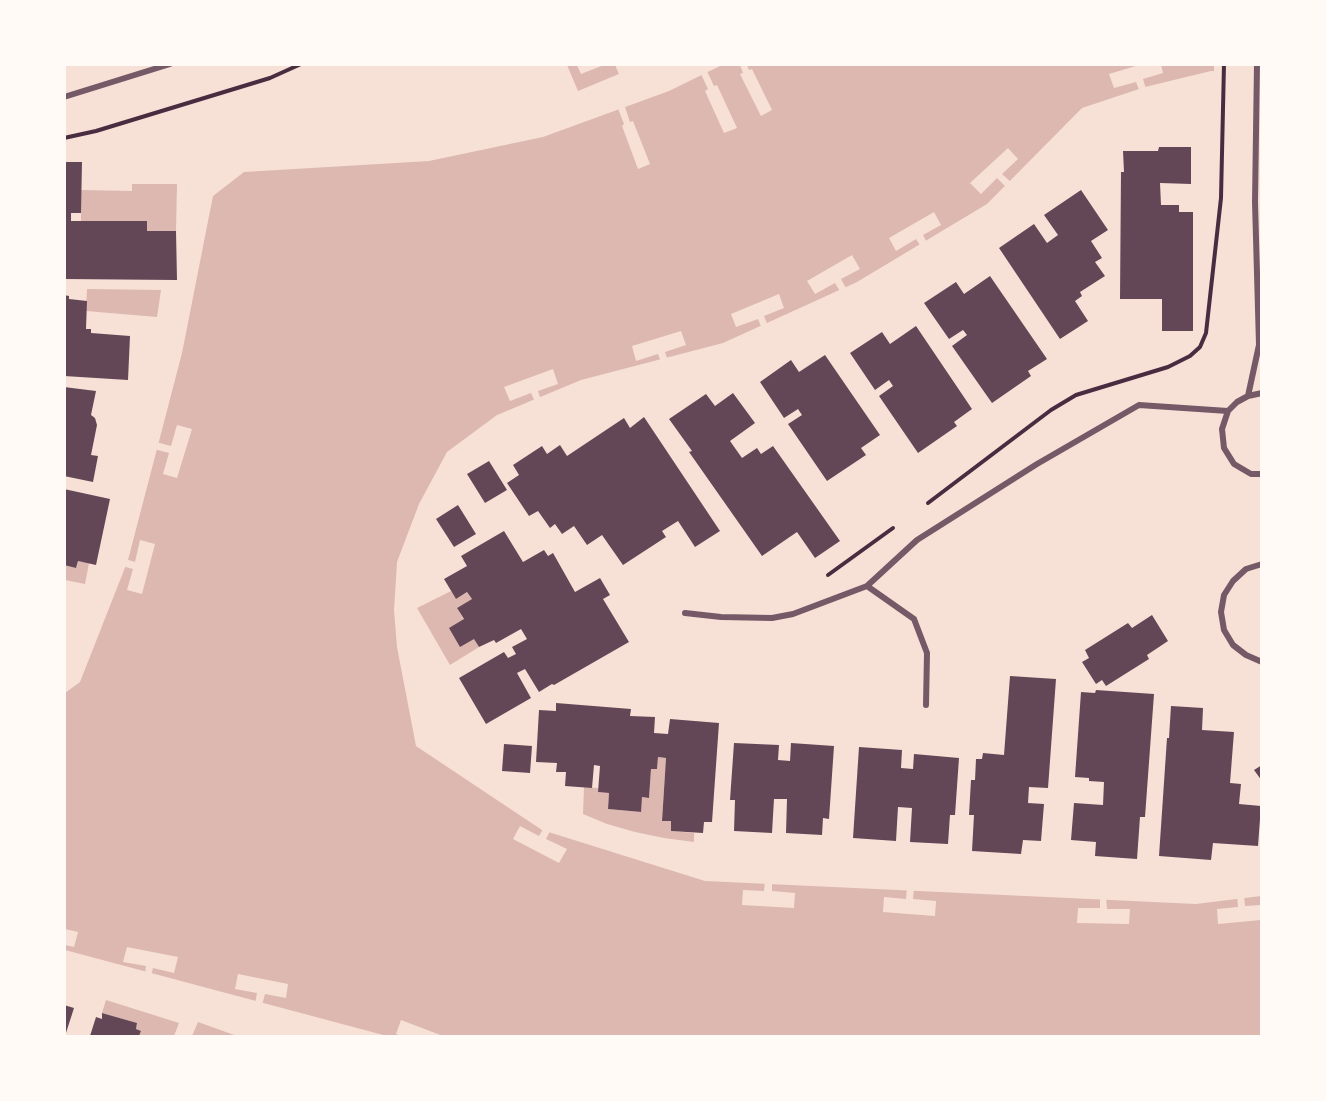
<!DOCTYPE html>
<style>
body{margin:0}
#map{position:relative;width:1326px;height:1101px;overflow:hidden;background:#f7e1d7;font-family:"Archivo Narrow",sans-serif}
canvas{display:block}
.frame{position:absolute;inset:0;border:66px solid #fffaf5;pointer-events:none}
</style>
<div id="map">
<canvas width="1326" height="1101"></canvas>
<div class="frame"></div>
</div>
<script>
const context = document.querySelector('canvas').getContext('2d');
context.lineJoin = 'round';
function fillPath(path, color) { context.fillStyle = color; context.fill(path, 'evenodd'); }
const toPath = rows => new Path2D(rows.map(r => 'M' + r).join(''));
function strokePath(path, color, width, dash) { context.strokeStyle = color; context.lineWidth = width; context.lineCap = dash ? 'butt' : 'round'; context.setLineDash(dash || []); context.stroke(path); }
const water = toPath([
 [567,65,577,65,581,74,604,65,615,65,619,74,578,91],
 [722,65,1261,65,1261,74,1211,71,1145,87,1082,108,987,204,857,282,723,343,581,380,497,415,447,452,419,504,397,562,394,610,397,647,416,746,542,830,705,881,1196,904,1261,896,1261,1036,387,1036,65,950,65,693,80,682,128,560,182,353,213,196,244,172,429,161,543,137,669,91],
 [132,184,177,184,176,231,147,231,147,221,81,221,81,190,132,191],
 [87,289,161,290,157,317,86,311],
 [78,561,89,563,85,584,65,580,65,565,76,568],
 [451,591,456,599,467,592,472,599,457,608,479,647,450,665,417,608],
 [658,757,666,758,662,820,671,821,671,831,694,833,694,842,664,838,635,832,607,824,583,814,584,787,598,788,598,792,609,793,608,809,640,812,642,797,649,798,651,769,657,769],
 [106,1000,179,1023,174,1036,139,1036,141,1031,136,1029,137,1023,102,1013],
 [198,1022,237,1036,192,1036]
]);
const pier = toPath([
 [740,65,747,65,749,70,752,69,772,110,761,116,740,74,743,73],
 [1139,65,1161,65,1163,73,1143,79,1146,89,1140,92,1136,82,1114,88,1109,74],
 [1214,65,1262,65,1262,77,1214,74],
 [706,69,714,86,717,85,737,128,724,133,705,91,708,89,700,72],
 [624,104,630,122,633,121,650,164,638,169,622,126,624,124,617,106],
 [1008,148,1018,159,1002,174,1012,183,1007,188,997,178,981,194,970,183],
 [934,212,941,225,923,235,927,243,921,247,916,239,896,251,889,238],
 [852,255,860,269,841,279,847,290,841,293,835,283,815,294,807,281],
 [779,294,784,308,764,316,768,326,762,329,758,319,736,327,731,314],
 [681,331,686,345,665,352,668,361,661,362,658,354,636,361,632,346],
 [553,369,558,384,538,391,541,400,535,402,531,393,510,401,504,387],
 [177,425,192,429,177,478,163,474,169,453,154,449,156,442,171,446],
 [140,540,155,544,142,594,127,590,133,569,122,566,125,559,135,562],
 [520,826,539,836,544,827,551,829,546,839,567,849,559,863,513,839],
 [765,881,772,882,772,891,795,893,794,908,742,905,743,890,764,891],
 [907,888,914,888,913,899,936,901,935,916,883,912,884,897,906,899],
 [1244,895,1245,906,1261,905,1261,920,1218,924,1217,909,1238,907,1237,896],
 [1100,897,1106,897,1107,909,1130,909,1129,924,1077,923,1078,908,1100,908],
 [65,929,78,932,74,947,65,945],
 [127,947,178,957,174,973,153,968,151,976,145,974,146,966,123,962],
 [238,974,288,984,286,998,265,994,262,1005,255,1004,257,993,235,989],
 [401,1020,443,1036,402,1036,396,1034]
]);
const building = toPath([
 [1159,147,1191,147,1191,184,1160,183,1161,205,1179,205,1179,212,1193,212,1193,331,1162,331,1162,299,1120,299,1121,172,1124,172,1123,151,1158,151],
 [64,162,82,162,81,213,71,213,71,221,147,221,147,231,176,231,177,280,64,279],
 [1081,190,1108,230,1091,241,1102,258,1095,262,1105,276,1080,292,1082,296,1075,301,1088,321,1060,339,999,248,1034,224,1047,243,1058,235,1044,215],
 [990,276,1047,359,1028,371,1031,376,992,403,952,346,967,335,963,330,949,339,924,303,956,282,964,294],
 [64,295,69,296,69,299,87,301,86,329,91,329,91,333,130,336,128,380,64,376],
 [916,326,972,409,954,422,957,426,918,453,879,396,893,386,889,380,875,390,850,353,882,332,890,344],
 [825,355,880,435,861,448,866,455,827,481,788,424,802,415,798,409,784,418,760,382,791,360,799,372],
 [64,387,96,391,91,415,95,418,97,425,91,455,98,456,93,482,64,476],
 [733,393,755,423,730,441,742,458,757,448,761,454,773,446,840,541,815,558,797,532,762,556,689,452,692,451,669,419,706,394,715,406],
 [644,417,720,531,695,547,678,521,662,531,666,537,623,565,602,535,587,545,574,526,562,534,555,524,550,528,538,511,529,516,507,483,519,475,513,465,542,446,547,454,560,445,567,456,624,418,630,428],
 [489,461,507,490,485,503,467,474],
 [64,489,110,499,96,565,78,561,76,568,64,565],
 [458,505,476,534,454,547,436,519],
 [504,531,523,562,544,550,548,556,553,553,575,592,600,578,610,595,603,599,629,642,554,685,552,684,539,692,525,669,517,673,531,698,486,724,459,678,504,652,508,658,516,654,512,647,527,639,521,629,496,643,494,640,479,647,474,639,460,647,449,628,464,619,457,608,472,599,467,592,456,599,444,579,467,566,461,556],
 [1152,615,1168,641,1147,655,1149,659,1106,686,1102,680,1096,684,1082,662,1089,658,1085,650,1128,623,1132,628],
 [1010,676,1056,679,1048,788,1029,787,1028,803,1044,804,1041,841,1023,840,1021,854,972,851,974,815,969,815,971,780,975,780,976,759,982,759,983,753,1004,755],
 [1096,690,1154,694,1145,817,1140,817,1137,859,1095,856,1096,842,1071,840,1074,803,1103,805,1104,782,1089,781,1089,778,1075,777,1081,692,1095,693],
 [556,703,631,709,630,716,655,717,654,733,668,734,670,719,719,723,712,822,704,822,703,833,671,831,671,821,662,821,666,758,658,757,657,769,651,769,649,798,642,797,641,812,608,809,609,793,598,792,600,766,594,765,592,788,565,786,566,772,556,772,557,763,536,762,539,710,556,711],
 [1171,706,1203,708,1202,730,1234,732,1230,783,1241,784,1239,804,1261,806,1258,846,1213,843,1211,860,1159,856,1167,738,1169,738],
 [734,743,779,745,778,760,790,761,791,743,834,746,829,819,823,818,822,835,786,833,787,799,774,799,772,833,734,831,735,800,730,800],
 [504,744,532,746,530,773,502,771],
 [859,747,902,750,901,768,913,769,914,754,959,758,955,815,950,815,948,844,910,842,912,808,898,807,896,841,853,838],
 [1262,765,1262,781,1254,770],
 [64,1005,74,1008,65,1036,64,1036],
 [102,1013,137,1023,136,1029,141,1031,139,1036,90,1036,96,1017,102,1019]
]);
const path = toPath([
 [64,138,96,131,270,78,301,64],
 [928,503,1051,410,1076,395,1168,367,1190,356,1200,347,1206,333,1221,198,1224,64],
 [828,575,893,528]
]);
const minor = toPath([
 [64,97,170,64],
 [1262,393,1248,396,1237,402,1228,411,1222,429,1224,448,1234,464,1251,474,1262,474],
 [1248,396,1259,345,1255,202,1257,64],
 [1262,564,1246,569,1233,581,1224,595,1221,612,1224,630,1233,645,1246,655,1262,662],
 [867,586,914,619,927,653,926,705],
 [685,613,721,617,772,618,793,614,867,586,917,540,1037,464,1139,405,1228,411]
]);
fillPath(water, '#dcb8b0');
fillPath(pier, '#f7e1d7');
fillPath(building, '#644757');
strokePath(path, '#4a2c40', 4);
strokePath(minor, '#755966', 6);
</script>
